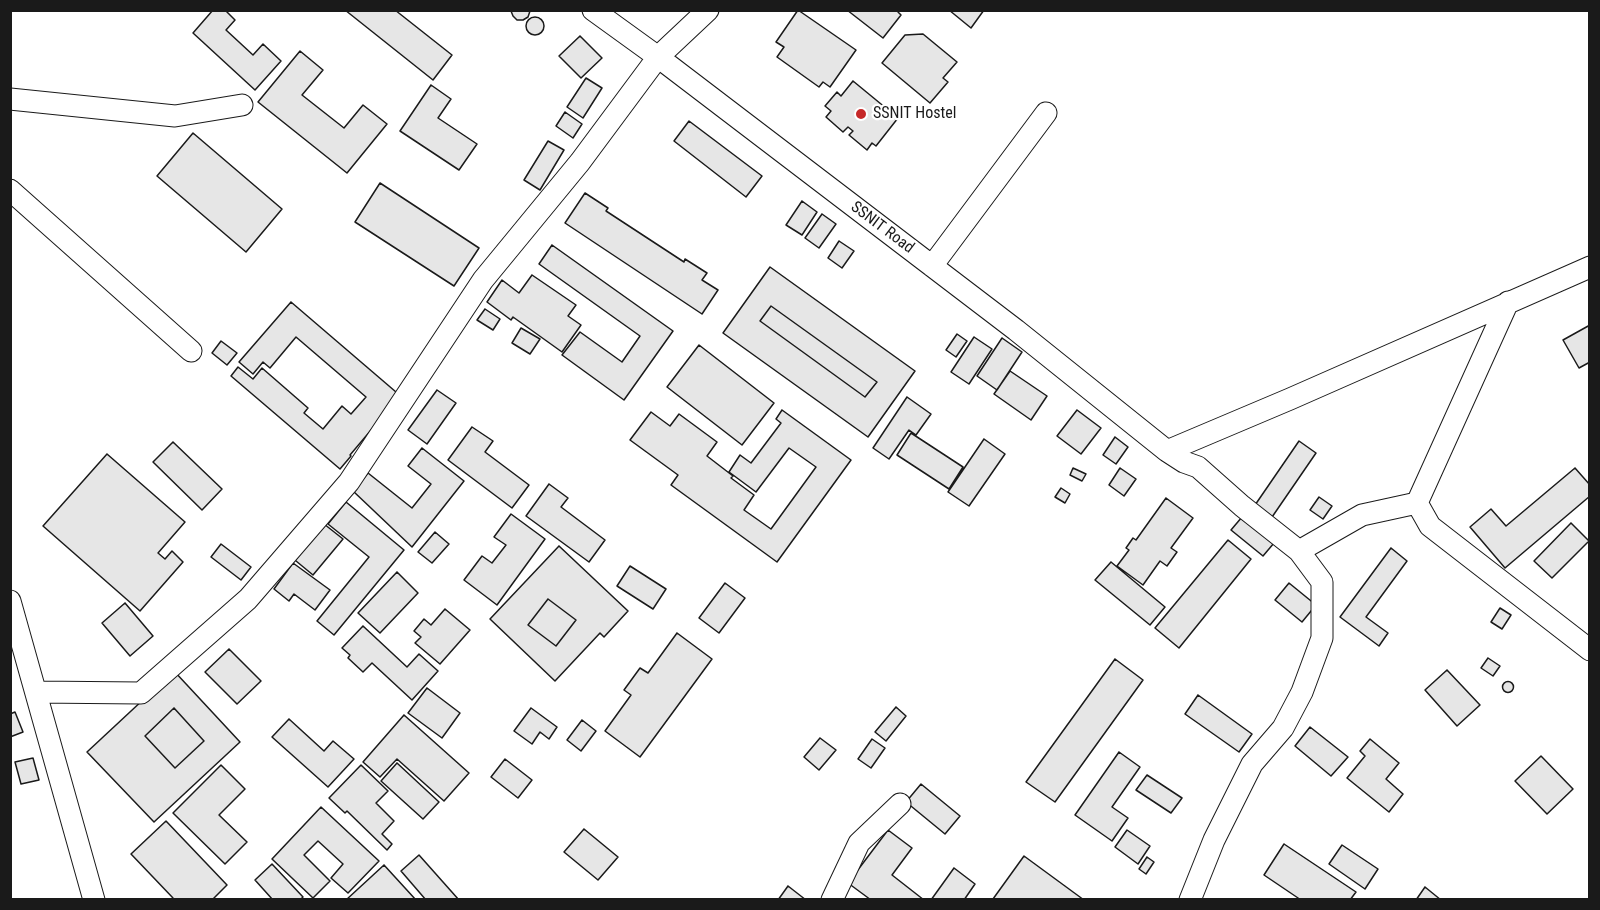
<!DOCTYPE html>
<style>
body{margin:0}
#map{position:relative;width:1600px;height:910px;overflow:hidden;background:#fff;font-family:"Roboto Condensed",sans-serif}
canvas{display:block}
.frame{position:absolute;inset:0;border:12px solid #1a1a1a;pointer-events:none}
</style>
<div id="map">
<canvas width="1600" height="910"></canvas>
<div class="frame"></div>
</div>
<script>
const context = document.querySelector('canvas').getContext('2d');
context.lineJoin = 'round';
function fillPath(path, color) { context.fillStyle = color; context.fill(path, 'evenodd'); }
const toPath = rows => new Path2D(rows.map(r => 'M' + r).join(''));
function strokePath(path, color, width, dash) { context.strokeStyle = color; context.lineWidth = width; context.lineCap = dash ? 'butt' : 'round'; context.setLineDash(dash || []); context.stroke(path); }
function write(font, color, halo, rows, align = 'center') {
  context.font = font + ' "Roboto Condensed",sans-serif'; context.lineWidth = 4.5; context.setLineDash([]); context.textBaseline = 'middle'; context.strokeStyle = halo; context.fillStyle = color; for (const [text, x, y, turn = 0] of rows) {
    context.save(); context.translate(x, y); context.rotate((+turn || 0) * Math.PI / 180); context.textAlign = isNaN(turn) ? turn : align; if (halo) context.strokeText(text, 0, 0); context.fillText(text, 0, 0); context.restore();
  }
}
const building = toPath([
 [213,10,225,10,235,20,226,30,253,55,263,44,281,61,255,90,193,33,213,10],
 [345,10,395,10,452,55,433,80,345,10],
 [798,10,856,50,830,87,823,82,819,87,777,57,784,47,776,42,798,10],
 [847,10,899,10,898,12,901,15,883,38,847,10],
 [949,10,984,10,971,28,949,10],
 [511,11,530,10,530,11,528,17,523,20,517,20,513,16,511,11],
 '526 26a9 9 0 1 1 18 0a9 9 0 1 1-18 0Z',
 [923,34,957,62,943,78,948,82,930,103,882,63,905,35,923,34],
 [580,36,602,58,581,78,559,56,580,36],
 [300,51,323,70,302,95,344,128,363,105,387,124,347,173,258,102,300,51],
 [586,78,602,88,583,118,567,107,586,78],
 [853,81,898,118,876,146,872,143,867,150,849,135,853,131,848,127,843,132,826,117,831,111,825,106,837,92,841,96,853,81],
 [431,85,451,99,438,118,477,144,459,170,400,131,431,85],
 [565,112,582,124,573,138,556,126,565,112],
 [689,121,762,176,746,197,674,141,689,121],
 [193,133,282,209,246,252,157,176,193,133],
 [548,141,564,150,540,190,524,180,548,141],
 [380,183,479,248,454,286,355,222,380,183],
 [585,193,608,208,606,211,684,262,685,259,707,273,702,280,718,290,702,314,565,223,585,193],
 [802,201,817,212,802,235,786,225,802,201],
 [822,214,836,224,819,248,805,238,822,214],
 [839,241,854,251,842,268,828,258,839,241],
 [552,245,673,331,624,400,562,355,580,332,622,362,640,336,539,264,552,245],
 [770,267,915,371,868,437,723,333,770,267],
 [771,306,877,382,865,397,760,321,771,306],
 [532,275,576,305,568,316,581,325,562,352,513,317,511,320,487,302,502,280,519,293,532,275],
 [291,302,403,398,388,410,350,455,351,456,340,469,231,376,238,367,253,379,262,368,308,408,304,413,323,429,342,406,351,414,366,397,296,337,270,368,263,362,253,374,239,362,291,302],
 [771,306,877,382,865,397,760,321,771,306],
 [485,309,500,319,493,330,477,320,485,309],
 [1590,325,1590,362,1579,368,1563,340,1590,325],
 [521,328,540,339,530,354,512,343,521,328],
 [957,334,967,341,956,357,946,350,957,334],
 [974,337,992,349,969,384,951,372,974,337],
 [1002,338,1022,352,997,390,977,376,1002,338],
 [221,341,237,353,227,365,212,353,221,341],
 [699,345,774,403,742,445,667,387,699,345],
 [1010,371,1047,396,1031,420,994,394,1010,371],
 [437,390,456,403,427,444,408,430,437,390],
 [907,397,931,414,916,435,909,430,889,459,873,448,907,397],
 [782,410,851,460,777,562,671,485,678,475,630,440,651,412,670,426,679,414,717,442,707,456,733,476,731,478,754,495,744,510,771,529,816,467,789,448,756,492,729,472,740,455,751,463,781,423,776,419,782,410],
 [1077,410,1101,428,1081,454,1057,436,1077,410],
 [472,427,493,441,485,452,529,485,512,508,448,460,472,427],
 [911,433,963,467,949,489,897,455,911,433],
 [1115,437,1128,447,1116,464,1103,455,1115,437],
 [984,439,1005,454,969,506,948,492,984,439],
 [1299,441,1316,453,1270,520,1253,508,1299,441],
 [173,442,222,489,202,510,153,462,173,442],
 [422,448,464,481,412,547,353,491,368,473,412,508,431,484,408,466,422,448],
 [107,454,185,522,158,553,165,559,172,551,183,562,140,611,43,526,107,454],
 [1073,468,1086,474,1082,481,1070,475,1073,468],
 [1120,468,1136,479,1124,496,1109,485,1120,468],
 [1575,468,1590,485,1590,496,1505,568,1470,527,1491,509,1506,526,1575,468],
 [549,484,568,498,561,507,605,540,589,562,526,516,549,484],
 [1061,488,1070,494,1065,503,1055,497,1061,488],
 [1319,497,1332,506,1323,519,1310,510,1319,497],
 [1166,498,1193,518,1171,548,1177,552,1167,566,1160,561,1143,585,1117,566,1129,550,1126,548,1133,538,1136,540,1166,498],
 [346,502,404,550,334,635,317,621,369,557,328,524,346,502],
 [511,514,545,539,497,605,464,580,482,556,492,563,506,545,494,537,511,514],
 [1242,517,1274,543,1263,556,1231,530,1242,517],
 [319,520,343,539,313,575,290,556,319,520],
 [1571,523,1589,541,1552,578,1534,561,1571,523],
 [435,532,449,544,432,563,418,552,435,532],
 [1228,540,1251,559,1179,648,1155,628,1228,540],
 [221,544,251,567,241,580,211,557,221,544],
 [559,546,628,611,604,637,600,633,555,681,490,619,559,546],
 [548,599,576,620,556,646,528,625,548,599],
 [1391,548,1407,561,1366,617,1388,633,1379,646,1340,617,1391,548],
 [1111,562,1165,607,1150,625,1095,580,1111,562],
 [293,563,330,590,315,610,294,594,289,601,274,589,293,563],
 [630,566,666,589,653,609,617,586,630,566],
 [397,572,418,593,380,633,358,613,397,572],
 [725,583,745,598,719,633,699,618,725,583],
 [1289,583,1316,605,1302,622,1275,600,1289,583],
 [548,599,576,620,556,646,528,625,548,599],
 [125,603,153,636,130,656,102,623,125,603],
 [1500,608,1511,615,1502,629,1491,622,1500,608],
 [445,609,470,630,440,664,415,643,421,637,414,631,424,619,431,625,445,609],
 [363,626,407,667,419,654,438,671,412,700,372,663,363,672,348,658,350,655,342,648,363,626],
 [677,633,712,659,640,757,605,731,631,695,624,690,640,668,648,673,677,633],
 [229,649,261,681,237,704,205,672,229,649],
 [1488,658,1500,666,1493,676,1481,668,1488,658],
 [1115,659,1143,680,1055,802,1026,782,1115,659],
 [1447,670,1480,705,1457,726,1425,690,1447,670],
 [174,671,240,742,154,822,87,752,174,671],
 [174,708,204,741,175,768,145,736,174,708],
 '1502.5 687a5.5 5.5 0 1 1 11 0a5.5 5.5 0 1 1-11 0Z',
 [427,688,460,713,442,738,408,713,427,688],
 [1198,695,1252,734,1239,752,1185,714,1198,695],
 [896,707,906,716,886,741,875,732,896,707],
 [174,708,204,741,175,768,145,736,174,708],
 [531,708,557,727,549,739,540,732,532,744,514,731,531,708],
 [15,712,23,732,10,737,10,714,15,712],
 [404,715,469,773,444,801,397,759,380,777,363,762,404,715],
 [289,719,324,751,333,741,354,759,328,787,272,737,289,719],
 [582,720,596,731,581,751,567,740,582,720],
 [1310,727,1348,757,1331,776,1295,746,1310,727],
 [820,738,836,750,819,770,804,757,820,738],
 [872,739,885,748,871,768,858,759,872,739],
 [1370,739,1399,763,1386,779,1403,794,1389,812,1347,778,1365,756,1360,751,1370,739],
 [1119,752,1140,767,1112,807,1128,818,1112,841,1075,815,1119,752],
 [1541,756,1573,789,1547,814,1515,781,1541,756],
 [33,758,39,780,21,784,15,762,33,758],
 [505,759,532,780,518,798,491,777,505,759],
 [397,763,439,802,423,819,381,781,397,763],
 [221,765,245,789,219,815,247,842,225,864,173,813,221,765],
 [361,765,388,791,376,803,394,821,382,834,392,844,387,850,347,811,345,813,329,798,361,765],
 [1147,775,1182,798,1171,813,1136,790,1147,775],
 [921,784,960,816,945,834,906,802,921,784],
 [321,807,379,861,348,893,331,878,343,864,318,841,304,855,330,881,313,898,272,859,321,807],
 [166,821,227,885,212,900,172,900,173,898,131,854,166,821],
 [584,829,618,857,598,880,564,852,584,829],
 [888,830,912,848,892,875,924,900,871,900,848,883,888,830],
 [1127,830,1150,846,1138,864,1115,847,1127,830],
 [1284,844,1356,892,1350,900,1301,900,1264,875,1284,844],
 [1342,845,1378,869,1365,889,1329,864,1342,845],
 [419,855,459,900,426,900,401,871,419,855],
 [1024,856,1084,900,993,899,1024,856],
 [1147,857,1154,862,1146,874,1139,869,1147,857],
 [272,864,303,897,300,900,273,900,255,880,272,864],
 [384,865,416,900,346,900,384,865],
 [954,868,975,884,964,900,931,900,954,868],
 [788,886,806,900,778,900,788,886],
 [1425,887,1441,900,1416,900,1425,887]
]);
const minor = toPath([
 [593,10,658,57,1016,330,1167,451,1184,462,1198,467,1242,506,1299,551,1322,582,1322,638,1302,692,1283,728,1252,764,1214,840,1190,900],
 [10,99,175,116,242,105],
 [10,190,191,351],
 [932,266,1046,113],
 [1167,451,1290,399,1590,267],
 [1417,503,1430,526,1590,650],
 [1417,503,1508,302],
 [1299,551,1362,515,1417,503],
 [10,601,94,900],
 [36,692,141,693,248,599,349,482,483,280,580,162,658,57,708,10],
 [832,900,859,843,900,804]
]);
const markers = [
 [861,114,6,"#c62828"]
];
const poiNames = [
 ["SSNIT Hostel",873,114]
];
const streetNames = [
 ["SSNIT Road",882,228,37]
];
fillPath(building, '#e6e6e6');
strokePath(building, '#1a1a1a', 1.5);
strokePath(minor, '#1a1a1a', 23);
strokePath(minor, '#fff', 21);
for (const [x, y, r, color] of markers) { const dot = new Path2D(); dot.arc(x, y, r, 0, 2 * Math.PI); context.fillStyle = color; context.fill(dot); strokePath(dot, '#fff', 2); }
write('16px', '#1a1a1a', '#fff', poiNames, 'left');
write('16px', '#1a1a1a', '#fff', streetNames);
</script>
